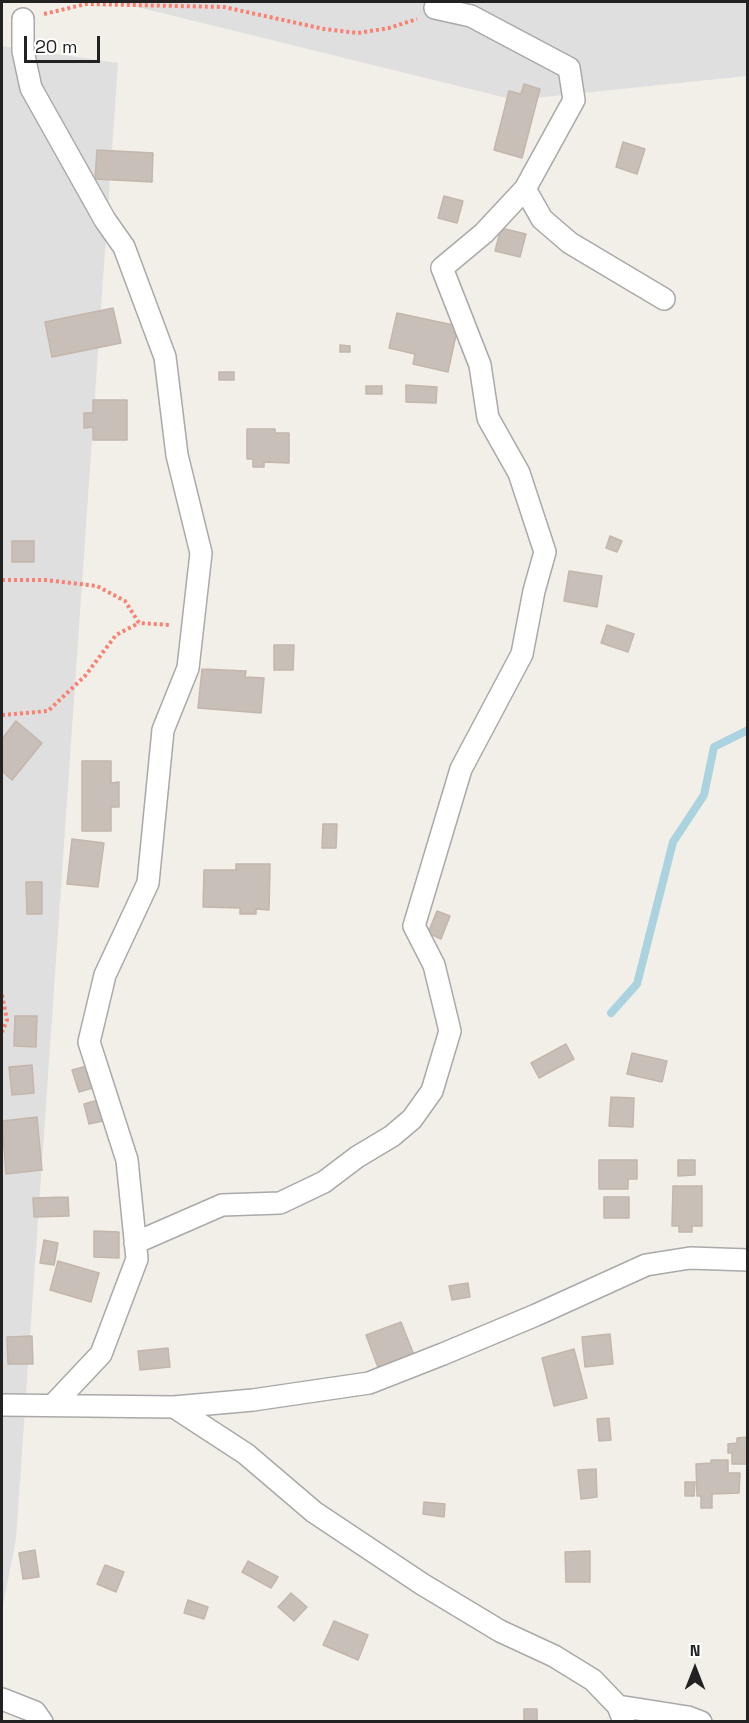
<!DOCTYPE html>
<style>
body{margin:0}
#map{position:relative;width:749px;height:1723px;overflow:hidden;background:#f2efe9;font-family:"Space Grotesk",sans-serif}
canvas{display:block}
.frame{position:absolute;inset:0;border:3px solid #222;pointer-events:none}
.north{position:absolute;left:665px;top:1639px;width:60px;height:60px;-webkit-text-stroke:4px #fff;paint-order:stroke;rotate:0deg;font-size:16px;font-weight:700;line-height:24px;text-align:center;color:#222}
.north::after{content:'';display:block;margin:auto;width:21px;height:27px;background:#222;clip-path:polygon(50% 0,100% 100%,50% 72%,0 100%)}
.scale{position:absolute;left:24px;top:36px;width:76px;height:27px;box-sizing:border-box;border:3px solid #222;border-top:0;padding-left:8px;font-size:18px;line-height:21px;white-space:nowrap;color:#222;-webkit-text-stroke:4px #fff;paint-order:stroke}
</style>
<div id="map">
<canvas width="749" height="1723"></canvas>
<div class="frame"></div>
<div class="north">N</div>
<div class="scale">20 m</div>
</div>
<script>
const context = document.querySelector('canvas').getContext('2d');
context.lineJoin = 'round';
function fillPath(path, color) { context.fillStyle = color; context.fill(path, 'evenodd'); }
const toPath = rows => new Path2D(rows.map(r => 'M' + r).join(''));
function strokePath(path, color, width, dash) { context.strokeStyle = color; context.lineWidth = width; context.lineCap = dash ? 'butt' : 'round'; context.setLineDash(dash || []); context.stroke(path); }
const residential = toPath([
 [117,2,747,2,747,76,515,100],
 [2,46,118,63,16,1539,2,1610]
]);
const stream = toPath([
 [611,1013,637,984,673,842,704,795,714,747,748,730]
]);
const building = toPath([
 [524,84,540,89,522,158,494,150,509,91,521,94,524,84],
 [623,142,645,149,637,174,616,167,623,142],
 [97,150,153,153,152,182,95,179,97,150],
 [444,196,463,201,457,223,438,218,444,196],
 [501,228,526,234,520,257,495,251,501,228],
 [113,308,121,343,52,357,45,322,113,308],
 [397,313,458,326,448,372,413,364,415,354,389,348,397,313],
 [340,345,350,346,350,352,340,352,340,345],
 [219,372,234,372,234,380,219,380,219,372],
 [406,385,437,387,436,403,406,402,406,385],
 [366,386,382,386,382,394,366,394,366,386],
 [93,400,127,400,127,440,93,440,93,427,84,428,84,413,93,413,93,400],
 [247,429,275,429,275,433,289,433,289,463,264,462,264,467,253,467,253,459,247,459,247,429],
 [610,536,622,541,617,552,606,548,610,536],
 [12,541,34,541,34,562,12,562,12,541],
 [569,571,602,576,597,607,564,601,569,571],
 [607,625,634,634,628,652,601,643,607,625],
 [274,645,294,645,293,670,274,670,274,645],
 [202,669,246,671,245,677,264,678,261,713,198,708,202,669],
 [16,721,42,743,12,780,2,771,2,739,16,721],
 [82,761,111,761,111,783,119,782,119,807,111,807,111,831,82,831,82,761],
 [323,824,337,824,336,848,322,848,323,824],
 [72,839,104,843,98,887,67,884,72,839],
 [236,864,270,864,269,910,256,909,256,914,240,914,240,908,203,907,204,870,236,870,236,864],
 [26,882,42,882,42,914,27,914,26,882],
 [437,911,450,916,441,939,428,933,437,911],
 [15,1016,37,1016,36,1047,14,1046,15,1016],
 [566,1044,574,1059,539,1078,531,1063,566,1044],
 [632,1053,667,1061,662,1082,627,1074,632,1053],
 [32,1065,34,1093,12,1095,9,1067,32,1065],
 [87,1066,93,1088,79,1092,72,1070,87,1066],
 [611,1097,634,1098,633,1127,609,1126,611,1097],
 [98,1100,103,1121,89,1124,84,1104,98,1100],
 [37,1117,42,1170,6,1174,2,1121,37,1117],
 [599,1160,637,1160,637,1179,628,1179,628,1189,599,1189,599,1160],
 [678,1160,695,1160,695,1175,678,1176,678,1160],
 [673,1186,702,1186,702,1226,692,1226,692,1232,679,1232,679,1226,672,1226,673,1186],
 [68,1197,69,1216,34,1217,33,1198,68,1197],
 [604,1197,629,1197,629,1218,604,1218,604,1197],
 [94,1231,119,1232,119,1258,94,1257,94,1231],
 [44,1240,58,1243,54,1265,40,1263,44,1240],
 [58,1261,99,1273,91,1302,50,1290,58,1261],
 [468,1283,470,1297,452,1300,449,1286,468,1283],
 [401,1322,416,1360,380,1373,366,1335,401,1322],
 [610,1334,613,1364,585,1367,582,1337,610,1334],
 [32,1336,33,1364,8,1364,7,1337,32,1336],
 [168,1348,170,1367,140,1370,138,1351,168,1348],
 [574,1349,587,1398,554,1406,542,1358,574,1349],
 [609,1418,611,1440,599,1441,597,1419,609,1418],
 [748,1437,748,1464,732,1464,732,1453,728,1453,728,1444,737,1443,737,1438,748,1437],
 [711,1460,728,1460,728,1473,740,1473,739,1493,712,1494,712,1508,701,1508,701,1496,697,1496,696,1464,711,1463,711,1460],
 [596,1469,597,1497,581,1499,578,1470,596,1469],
 [685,1482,695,1482,694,1496,685,1496,685,1482],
 [424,1502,445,1504,444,1517,423,1514,424,1502],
 [35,1550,39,1577,23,1579,19,1553,35,1550],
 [590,1551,590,1582,566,1582,565,1552,590,1551],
 [248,1561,278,1577,271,1588,242,1572,248,1561],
 [105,1565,124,1572,116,1592,97,1584,105,1565],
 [291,1593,307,1607,294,1621,278,1607,291,1593],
 [188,1600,208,1607,204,1619,184,1613,188,1600],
 [334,1621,368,1635,358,1660,323,1645,334,1621],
 [524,1709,537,1709,537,1722,524,1722,524,1709]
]);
const path = toPath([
 [44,14,86,4,224,7,324,29,358,33,389,28,417,19],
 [2,580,45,580,97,586,125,601,139,623,170,625],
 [2,715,48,711,85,676,116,635,139,623],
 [2,995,7,1020,2,1032]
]);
const minor = toPath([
 [435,8,471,16,569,68,574,100,525,189,542,219,570,243,664,299],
 [23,19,23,51,31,88,105,220,124,247,165,357,177,455,201,553,188,668,163,730,148,883,105,975,89,1042,127,1160,137,1259,101,1354,53,1405],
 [135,1243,222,1205,280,1203,324,1182,357,1157,392,1136,412,1119,432,1091,450,1031,434,965,414,926,461,769,522,654,534,591,545,552,519,473,488,418,480,365,442,268,484,233,525,189],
 [2,1405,174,1407,253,1400,369,1383,443,1354,536,1315,646,1265,690,1258,748,1260],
 [174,1407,246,1454,314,1512,422,1584,500,1631,554,1656,593,1680,618,1706,624,1722],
 [2,1699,35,1712,42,1722],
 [618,1706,688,1717,701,1722]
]);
fillPath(residential, '#e0dfdf');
strokePath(stream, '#aad3df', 8);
fillPath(building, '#c7bfb8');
strokePath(building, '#c4b6ab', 1.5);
strokePath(minor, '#a9a9a9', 24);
strokePath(path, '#fa8072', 4, [3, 3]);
strokePath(minor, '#fff', 21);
</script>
